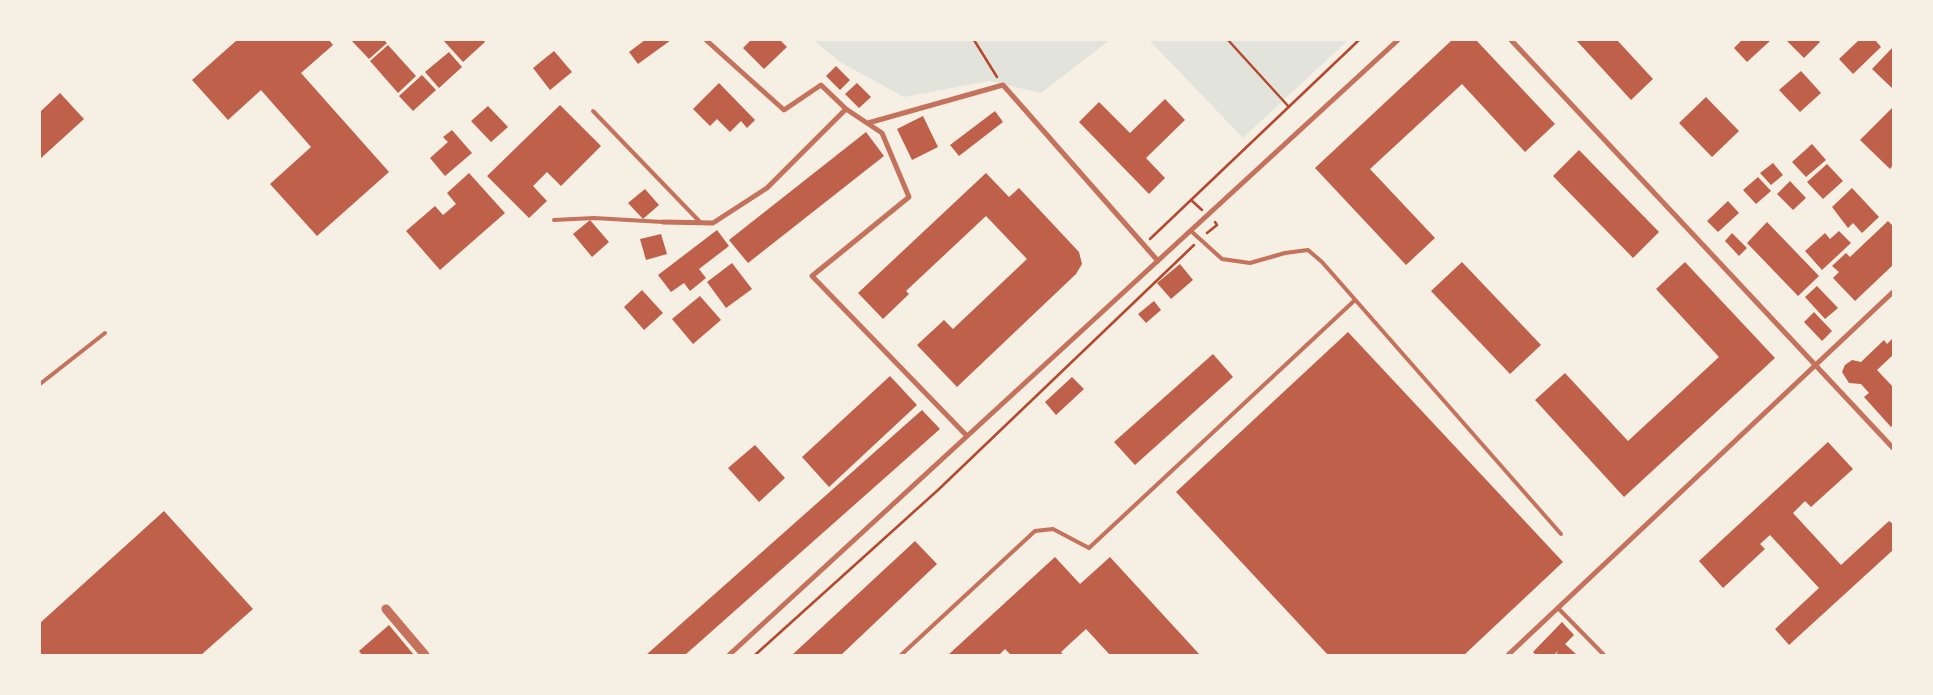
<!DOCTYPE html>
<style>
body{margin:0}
#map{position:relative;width:1933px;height:695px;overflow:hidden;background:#f6efe4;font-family:"Exo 2",sans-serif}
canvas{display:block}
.frame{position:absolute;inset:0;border:41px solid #f6efe4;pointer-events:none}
</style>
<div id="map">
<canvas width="1933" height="695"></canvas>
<div class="frame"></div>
</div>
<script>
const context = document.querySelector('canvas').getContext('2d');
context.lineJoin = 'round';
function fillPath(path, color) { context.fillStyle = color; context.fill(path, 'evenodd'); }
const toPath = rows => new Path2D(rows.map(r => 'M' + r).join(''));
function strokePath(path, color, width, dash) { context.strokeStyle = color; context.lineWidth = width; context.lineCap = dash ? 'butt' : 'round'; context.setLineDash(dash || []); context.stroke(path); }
const green = toPath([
 [813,40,1110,40,1041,93,989,81,904,97,840,62],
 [1149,40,1348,40,1243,138]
]);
const building = toPath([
 [237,40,329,40,333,45,301,73,389,172,317,236,270,184,311,147,261,90,228,120,192,80],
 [351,40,384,40,387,43,369,59],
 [443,40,483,40,485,42,463,62],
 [645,40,671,40,638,64,629,52],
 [751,40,780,40,787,47,764,69,743,48],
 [1452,40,1476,40,1555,124,1525,152,1462,84,1370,169,1435,238,1406,265,1315,168],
 [1576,40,1617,40,1653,79,1631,100],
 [1742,40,1771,40,1747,62,1734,48],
 [1786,40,1818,40,1820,42,1804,58],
 [1859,40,1875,40,1881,47,1853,74,1839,59],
 [388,45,416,76,398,93,370,61],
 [1893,47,1893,89,1872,69],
 [554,51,572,72,550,90,533,68],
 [449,52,462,67,439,88,425,72],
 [836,66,850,80,840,90,826,76],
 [1801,71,1821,93,1800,112,1779,90],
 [422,75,436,90,413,111,399,96],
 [719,83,755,120,747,128,741,121,730,132,717,119,710,126,693,109],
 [857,83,871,97,859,108,845,94],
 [60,93,84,119,40,159,40,112],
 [1706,97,1739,131,1712,157,1679,123],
 [1165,99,1185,120,1146,158,1165,178,1149,194,1079,122,1099,102,1130,133],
 [560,105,601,146,561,186,547,172,533,186,547,201,529,218,487,176],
 [488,106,508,127,491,142,471,121],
 [1893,107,1893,165,1890,169,1860,140],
 [995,111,1003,122,959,156,950,145],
 [923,116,938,147,912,160,897,129],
 [452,130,472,153,445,176,430,158,448,142,443,137],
 [866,132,884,156,748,263,729,240],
 [1812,144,1826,160,1806,177,1792,162],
 [1579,150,1659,232,1633,258,1553,176],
 [1773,163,1783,175,1771,185,1760,173],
 [1827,164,1843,181,1823,199,1807,182],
 [469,173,505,213,440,270,406,231,435,206,443,215,456,204,447,193],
 [986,173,1009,197,1019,188,1079,252,1082,264,1076,274,957,387,917,345,944,320,953,329,1027,259,986,216,906,291,909,294,883,319,858,293],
 [1758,177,1771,191,1756,204,1743,190],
 [1790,181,1806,198,1793,210,1777,194],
 [1852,188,1879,217,1862,233,1853,223,1848,228,1832,207],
 [645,189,659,205,643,219,628,203],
 [1728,201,1739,213,1718,232,1707,221],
 [590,220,609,242,592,257,573,234],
 [1888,221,1893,226,1893,265,1855,301,1833,278,1839,272,1832,266,1846,253,1850,257],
 [1767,222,1819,276,1798,296,1747,243],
 [717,230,729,246,699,269,706,278,690,291,684,283,671,292,658,275],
 [1839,231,1851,243,1822,270,1805,251,1825,233,1830,239],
 [1732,233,1747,248,1739,256,1725,241],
 [661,234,667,254,646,260,640,239],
 [1462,262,1541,345,1510,374,1431,291],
 [1685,262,1775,358,1624,497,1535,400,1565,373,1628,441,1719,357,1656,289],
 [732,263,752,289,726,308,707,282],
 [1180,264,1193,280,1171,299,1157,283],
 [1817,286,1838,308,1825,319,1805,297],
 [642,290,663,313,644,330,624,307],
 [700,296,721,320,693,344,672,319],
 [1154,301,1161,310,1146,323,1138,314],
 [1814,312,1832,331,1822,341,1804,322],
 [1348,332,1563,562,1464,655,1328,655,1176,492],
 [1893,338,1893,355,1877,370,1893,387,1893,425,1891,427,1864,397,1869,393,1861,384,1849,383,1842,372,1845,365,1852,360,1861,362,1884,340,1887,344],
 [1213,354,1233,377,1135,465,1114,442],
 [890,376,917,405,829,487,802,457],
 [1072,377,1084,389,1056,415,1045,402],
 [922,410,940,429,685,655,646,655],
 [1828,442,1853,469,1811,507,1805,501,1793,513,1841,565,1889,521,1893,524,1893,550,1789,645,1775,629,1819,588,1770,535,1760,544,1765,549,1723,588,1699,561],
 [755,445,785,478,759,502,728,468],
 [164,511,253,609,201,655,40,655,40,623],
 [915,541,937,564,841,655,792,655],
 [1055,557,1080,584,1110,557,1200,655,1110,655,1086,629,1061,652,1063,655,1011,655,1005,649,999,655,948,655],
 [1562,622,1574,635,1565,644,1577,655,1556,655,1558,651,1554,655,1536,655,1533,652],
 [389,625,414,655,362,655,359,651]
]);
const path = toPath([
 [974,40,997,77],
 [1228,40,1289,107],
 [1191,200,1202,210],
 [1207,233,1217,225,1215,222],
 [1150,239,1359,40],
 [755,655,938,490,1194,245]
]);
const service = toPath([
 [593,111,701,223],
 [554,220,594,218,663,222],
 [1191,231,1222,259,1250,263,1285,253,1308,250,1322,262,1561,534],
 [40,384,105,333],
 [1558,608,1604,655],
 [901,655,1035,531,1053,529,1089,548,1355,300]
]);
const minor = toPath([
 [706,40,784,110,821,85,846,109],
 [1511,40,1893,448],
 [868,123,1003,85,1158,261],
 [663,222,713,223,767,188,846,109,882,133,909,197,812,276,967,436],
 [729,655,1398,40],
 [1508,655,1893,292]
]);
const tertiary = toPath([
 [386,609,425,655]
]);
fillPath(green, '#e2e4dc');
fillPath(building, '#bf614a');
strokePath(path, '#b5482f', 2.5);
strokePath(service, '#c5725c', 4);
strokePath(minor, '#c5725c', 5);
strokePath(tertiary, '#c5725c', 9);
</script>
